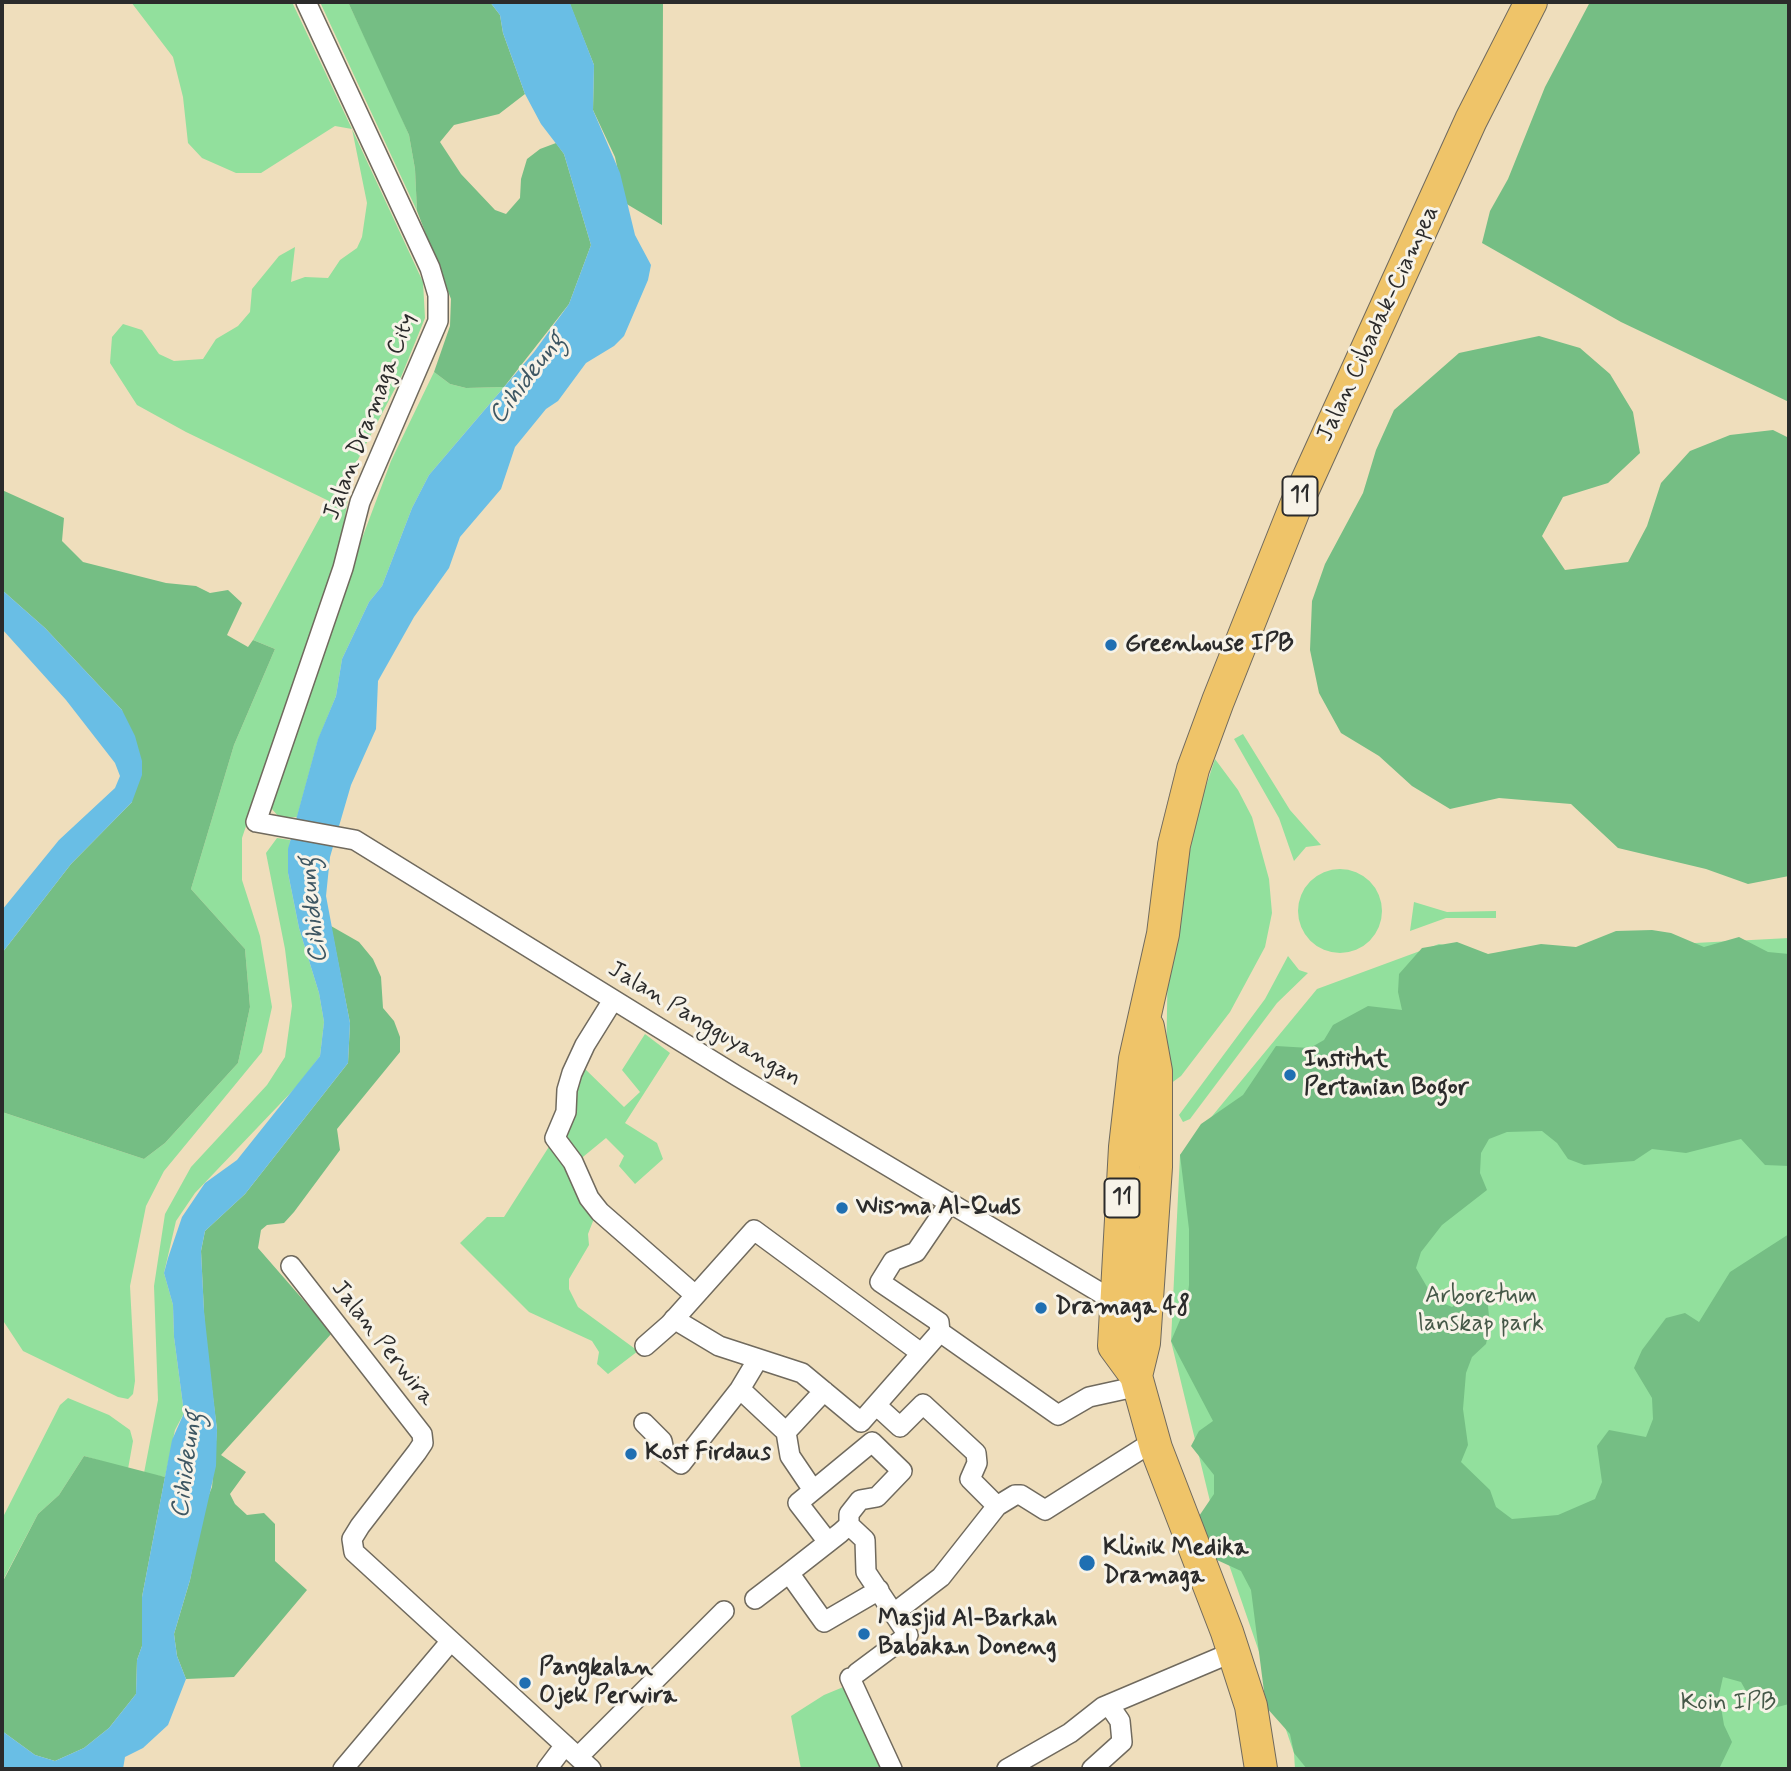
<!DOCTYPE html>
<style>
body{margin:0}
#map{position:relative;width:1791px;height:1771px;overflow:hidden;background:#efdebc;font-family:Mynerve,sans-serif}
canvas{display:block}
.frame{position:absolute;inset:0;border:4px solid #2b2b2b;pointer-events:none}
</style>
<div id="map">
<canvas width="1791" height="1771"></canvas>
<div class="frame"></div>
</div>
<script>
const context = document.querySelector('canvas').getContext('2d');
context.lineJoin = 'round';
function fillPath(path, color) { context.fillStyle = color; context.fill(path, 'evenodd'); }
const toPath = rows => new Path2D(rows.map(r => 'M' + r).join(''));
function strokePath(path, color, width, dash) { context.strokeStyle = color; context.lineWidth = width; context.lineCap = dash ? 'butt' : 'round'; context.setLineDash(dash || []); context.stroke(path); }
function write(font, color, halo, rows, align = 'center') {
  context.font = font + ' Mynerve,sans-serif'; context.lineWidth = 6; context.setLineDash([]); context.textBaseline = 'middle'; context.strokeStyle = halo; context.fillStyle = color; for (const [text, x, y, turn = 0] of rows) {
    context.save(); context.translate(x, y); context.rotate((+turn || 0) * Math.PI / 180); context.textAlign = isNaN(turn) ? turn : align; if (halo) context.strokeText(text, 0, 0); context.fillText(text, 0, 0); context.restore();
  }
}
const green = toPath([
 [131,2,292,2,352,129,423,282,425,318,401,377,352,471,341,544,242,838,242,880,260,936,272,1007,262,1052,164,1171,146,1206,130,1286,135,1381,133,1394,128,1399,118,1397,23,1351,2,1319,2,1112,144,1159,165,1143,238,1063,250,1007,245,949,191,889,234,745,275,649,253,640,329,501,186,432,137,405,110,363,112,337,123,324,142,330,159,354,174,361,203,359,216,339,238,326,250,312,252,289,279,256,295,247,291,282,305,277,328,278,340,260,357,248,362,237,367,203,352,129,335,126,261,173,236,173,202,158,188,143,183,97,173,57],
 [320,2,348,2,390,91,409,135,415,169,417,211],
 [434,372,450,384,466,388,504,387,429,475,412,508,382,586,369,602,342,659,336,696,318,740,297,817,280,818,271,808,336,608,391,461],
 [1243,734,1290,810,1321,845,1306,847,1294,861,1279,818,1234,739],
 [1215,759,1238,790,1252,817,1269,879,1272,913,1265,947,1230,1012,1181,1076,1170,1084,1166,1071,1168,953,1200,804],
 [277,838,290,840,288,873,299,928,319,993,324,1022,320,1056,299,1084,195,1193,176,1221,164,1273,173,1305,174,1337,184,1413,175,1430,165,1477,144,1473,158,1400,154,1286,165,1214,191,1167,267,1085,285,1057,292,1006,285,949,266,853],
 '1298 911a42 42 0 1 1 84 0a42 42 0 1 1-84 0Z',
 [1414,902,1447,912,1496,911,1496,918,1446,918,1410,931],
 [1789,938,1789,1438,1610,1769,1295,1769,1294,1753,1217,1530,1171,1341,1180,1155,1317,989,1439,944,1488,954],
 [1288,956,1299,970,1308,973,1277,1003,1190,1119,1183,1122,1179,1115,1265,999],
 [645,1034,670,1053,625,1123,657,1143,663,1159,635,1184,619,1166,624,1156,606,1138,578,1161,559,1130,581,1065,624,1107,640,1092,622,1070],
 [552,1142,595,1216,588,1234,589,1245,569,1279,569,1289,578,1307,638,1351,608,1374,597,1364,599,1352,592,1341,529,1312,460,1243,487,1217,504,1217],
 [68,1398,109,1415,130,1430,133,1441,128,1469,84,1456,59,1495,38,1514,2,1582,2,1519,60,1405],
 [1789,1465,1789,1769,1622,1769],
 [853,1683,892,1769,801,1769,791,1716,824,1695]
]);
const forest = toPath([
 [348,2,490,2,500,15,503,33,525,94,499,114,454,125,440,142,461,174,495,210,506,214,520,198,521,179,527,159,540,149,556,143,564,154,591,245,569,304,504,387,466,388,450,384,434,372,450,326,451,299,417,211,415,169,409,135],
 [569,2,663,2,662,225,625,203,615,157,593,110,594,65],
 [1590,2,1789,2,1789,402,1621,322,1482,243,1490,211,1508,179,1545,87],
 [1539,336,1580,348,1610,374,1633,412,1640,453,1608,483,1563,497,1542,536,1565,570,1628,562,1647,526,1661,483,1690,451,1730,435,1773,430,1789,438,1789,876,1748,884,1706,869,1618,848,1571,804,1499,798,1450,809,1412,786,1379,756,1341,733,1319,693,1310,650,1312,601,1325,564,1363,493,1376,450,1394,410,1459,353],
 [2,490,64,518,62,541,83,562,166,583,196,586,210,593,228,590,242,603,227,635,248,647,253,640,275,649,234,745,191,889,245,949,250,1007,238,1063,165,1143,144,1159,2,1112,2,953,71,864,132,802,122,710,45,628,2,590],
 [331,926,359,942,373,959,381,977,383,1008,394,1021,400,1037,400,1052,337,1129,340,1150,294,1212,284,1223,267,1225,261,1230,258,1248,332,1333,221,1455,246,1472,230,1494,235,1504,247,1515,264,1513,275,1524,275,1561,307,1590,234,1677,186,1679,177,1656,174,1634,190,1580,204,1507,212,1487,217,1430,205,1333,201,1251,205,1231,245,1194,348,1063,350,1023],
 [1652,930,1671,933,1704,947,1739,937,1768,952,1789,954,1789,1166,1765,1165,1741,1139,1686,1153,1652,1149,1634,1161,1584,1165,1568,1159,1557,1143,1542,1131,1507,1132,1489,1139,1481,1153,1480,1173,1487,1190,1442,1225,1421,1252,1416,1268,1434,1299,1452,1307,1468,1293,1486,1287,1490,1326,1486,1344,1472,1357,1466,1373,1463,1409,1468,1445,1461,1462,1490,1490,1496,1507,1512,1519,1558,1515,1595,1499,1602,1482,1597,1446,1609,1430,1646,1437,1653,1419,1652,1398,1634,1368,1642,1350,1666,1318,1685,1313,1699,1322,1730,1272,1789,1234,1789,1704,1766,1710,1750,1698,1741,1682,1723,1677,1719,1695,1724,1725,1732,1742,1719,1769,1307,1769,1294,1753,1290,1734,1266,1707,1251,1590,1241,1571,1206,1555,1195,1522,1214,1494,1214,1475,1191,1446,1199,1431,1213,1421,1171,1341,1186,1306,1189,1285,1189,1229,1180,1155,1201,1124,1243,1095,1276,1046,1310,1048,1324,1040,1333,1025,1368,1006,1402,1010,1398,992,1399,974,1422,948,1457,942,1488,954,1541,944,1576,947,1616,931],
 [84,1456,165,1477,142,1597,142,1646,137,1660,136,1694,109,1728,84,1748,55,1761,35,1755,2,1731,2,1583,38,1514,59,1495]
]);
const water = toPath([
 [490,2,570,3,594,65,593,110,620,173,635,235,651,265,648,280,624,336,614,346,586,363,558,401,546,409,515,447,501,489,460,537,449,568,414,617,378,681,376,729,351,785,330,857,326,896,350,1023,348,1063,245,1194,205,1231,201,1251,204,1311,217,1430,216,1466,190,1580,174,1634,177,1656,186,1679,168,1725,143,1748,125,1757,123,1769,2,1769,2,1731,35,1755,55,1761,84,1748,109,1728,136,1694,137,1660,142,1646,142,1597,172,1440,184,1413,174,1337,173,1305,164,1273,168,1258,182,1217,205,1183,237,1160,320,1056,324,1022,319,993,299,928,288,873,288,849,318,739,336,696,342,659,369,602,382,586,412,508,429,475,534,352,569,304,591,245,564,154,541,124,525,94,503,33,500,15],
 [2,590,45,628,122,710,135,736,142,761,142,775,132,802,71,864,2,953,2,910,59,840,115,788,120,776,115,763,66,700,2,629]
]);
const minor = toPath([
 [306,2,430,268,438,295,438,321,360,502,343,568,256,822,355,840,737,1076,1116,1302],
 [613,1000,585,1045,572,1073,567,1090,566,1112,555,1138,573,1162,589,1198,600,1212,695,1295],
 [291,1266,422,1434,423,1443,417,1452,360,1526,352,1539,354,1552,591,1769],
 [674,1319,719,1346,802,1373,861,1422,940,1332,1058,1415,1089,1397,1139,1386],
 [940,1332,939,1322,880,1282,893,1261,916,1252,950,1202],
 [645,1346,669,1325,754,1230,921,1353],
 [758,1359,740,1389,786,1432],
 [876,1405,900,1427,923,1404,976,1453,977,1463,970,1479,997,1506],
 [644,1423,662,1441,664,1451,681,1464,740,1389],
 [813,1490,790,1456,786,1432,824,1391],
 [849,1525,865,1540,866,1572,908,1635,857,1673],
 [789,1573,824,1622,879,1590],
 [755,1599,789,1573,840,1533,849,1525,849,1514,860,1500,877,1497,902,1471,872,1442,798,1503,828,1542],
 [894,1613,941,1577,997,1506,1015,1495,1021,1495,1045,1510,1154,1441],
 [850,1678,892,1769],
 [578,1757,724,1611],
 [343,1769,450,1642],
 [547,1769,565,1745],
 [1007,1769,1070,1733,1103,1707,1233,1652],
 [1092,1769,1122,1742,1120,1721,1109,1705]
]);
const trunk = toPath([
 [1136,1376,1144,1343,1156,1167,1156,1071,1148,1027],
 [1261,1769,1251,1706,1227,1632,1156,1448,1136,1376,1114,1346,1125,1147,1135,1059,1163,934,1174,845,1193,769,1218,701,1296,505,1471,120,1531,2]
]);
const markers = [
 [1111,645,7,"#1f6fb2"],
 [1290,1075,7,"#1f6fb2"],
 [842,1208,7,"#1f6fb2"],
 [1041,1308,7,"#1f6fb2"],
 [631,1454,7,"#1f6fb2"],
 [1087,1563,9,"#1f6fb2"],
 [864,1634,7,"#1f6fb2"],
 [525,1683,7,"#1f6fb2"]
];
const shields = [
 [1300,496,35],
 [1122,1198,35]
];
const shieldNames = [
 ["11",1300,496],
 ["11",1122,1198]
];
const streetNames = [
 ["Jalan Cibadak-Ciampea",1379,324,-65],
 ["Jalan Dramaga City",371,417,-69],
 ["Jalan Pangguyangan",704,1025,31],
 ["Jalan Perwira",382,1344,52]
];
const poiNames = [
 ["Greenhouse IPB",1125,645],
 ["Institut",1304,1061],
 ["Pertanian Bogor",1304,1089],
 ["Wisma Al-Quds",856,1208],
 ["Dramaga 48",1055,1308],
 ["Kost Firdaus",645,1454],
 ["Klinik Medika",1103,1549],
 ["Dramaga",1103,1577],
 ["Masjid Al-Barkah",878,1620],
 ["Babakan Doneng",878,1648],
 ["Pangkalan",539,1669],
 ["Ojek Perwira",539,1697]
];
const parkNames = [
 ["Arboretum",1481,1297],
 ["lanskap park",1481,1325],
 ["Koin IPB",1728,1704]
];
const waterNames = [
 ["Cihideung",528,379,-53],
 ["Cihideung",314,910,-97],
 ["Cihideung",188,1465,-83]
];
fillPath(green, '#92e09d');
fillPath(forest, '#75be84');
fillPath(water, '#69bee5');
strokePath(minor, '#706a5e', 22);
strokePath(trunk, '#706a5e', 34);
strokePath(minor, '#fff', 19);
strokePath(trunk, '#efc469', 32);
for (const [x, y, r, color] of markers) { const dot = new Path2D(); dot.arc(x, y, r, 0, 2 * Math.PI); context.fillStyle = color; context.fill(dot); strokePath(dot, '#f7f3e8', 2.5); }
for (const [x, y, w] of shields) { const box = new Path2D(); box.roundRect(x - w / 2, y - 19.5, w, 39, 5); context.fillStyle = '#f7f3e8'; context.fill(box); strokePath(box, '#2b2b2b', 2); }
write('bold 23px', '#2b2b2b', null, shieldNames);
write('24px', '#2b2b2b', '#f7f3e8', streetNames);
write('bold 24px', '#2b2b2b', '#f7f3e8', poiNames, 'left');
write('24px', '#455848', '#f7f3e8', parkNames);
write('italic 26px', '#3e5763', '#f7f3e8', waterNames);
</script>
